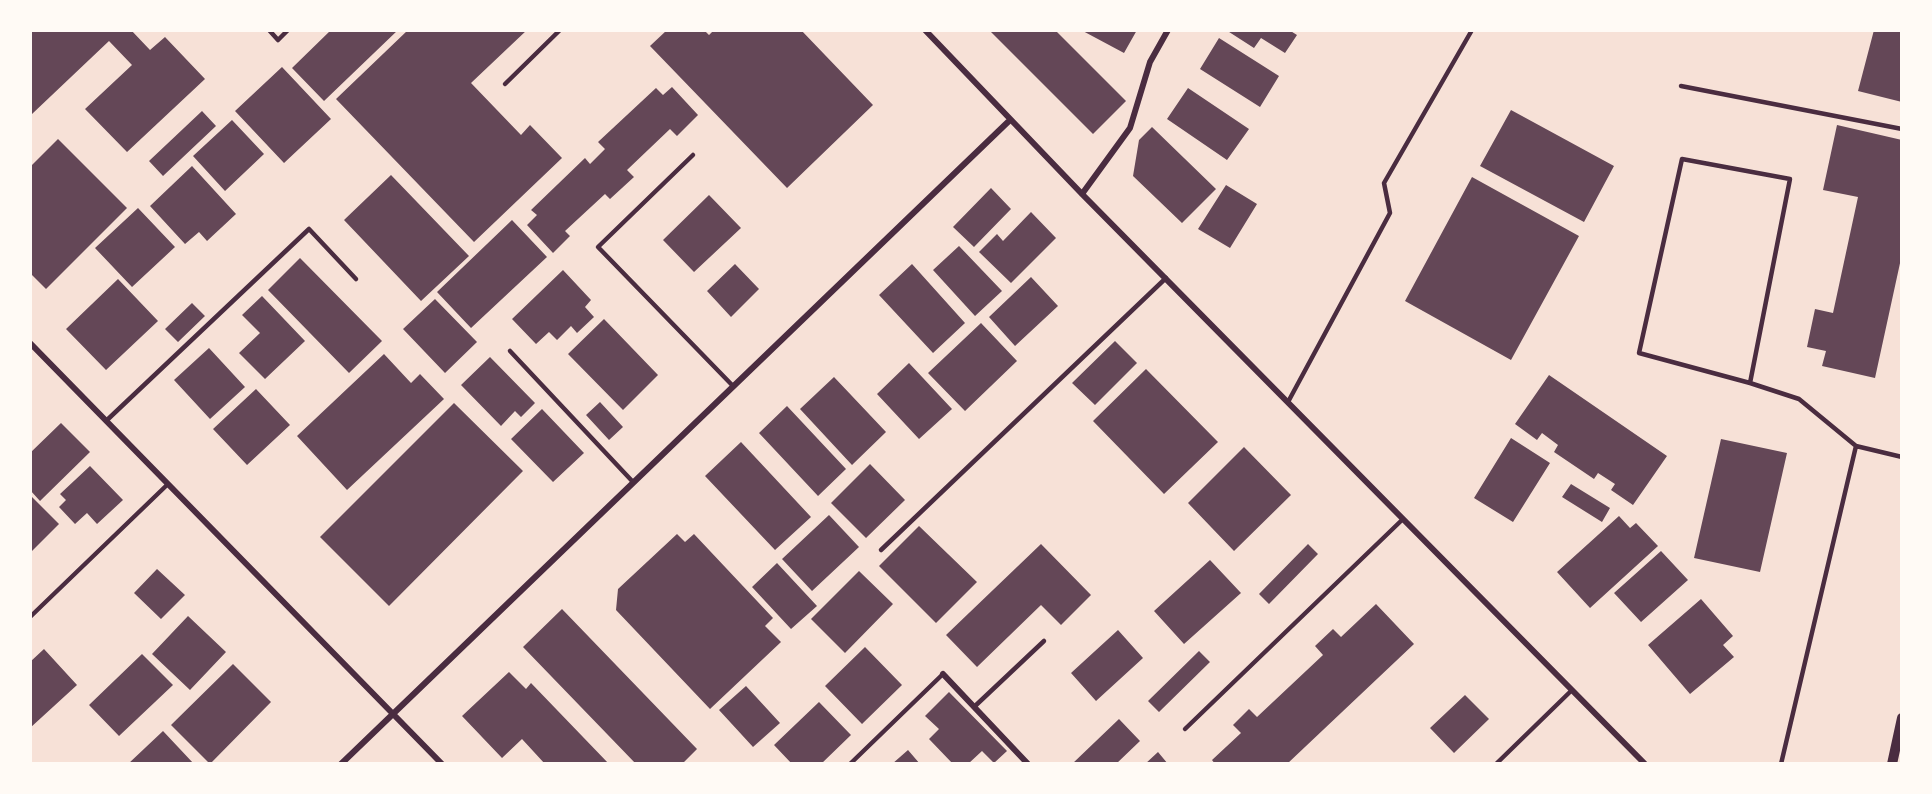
<!DOCTYPE html>
<style>
body{margin:0}
#map{position:relative;width:1932px;height:794px;overflow:hidden;background:#f7e1d7;font-family:"DejaVu Sans",sans-serif}
canvas{display:block}
.frame{position:absolute;inset:0;border:32px solid #fffaf5;pointer-events:none}
</style>
<div id="map">
<canvas width="1932" height="794"></canvas>
<div class="frame"></div>
</div>
<script>
const context = document.querySelector('canvas').getContext('2d');
context.lineJoin = 'round';
function fillPath(path, color) { context.fillStyle = color; context.fill(path, 'evenodd'); }
const toPath = rows => new Path2D(rows.map(r => 'M' + r).join(''));
function strokePath(path, color, width, dash) { context.strokeStyle = color; context.lineWidth = width; context.lineCap = dash ? 'butt' : 'round'; context.setLineDash(dash || []); context.stroke(path); }
const building = toPath([
 [30,30,131,30,150,50,165,37,205,79,127,152,85,109,132,65,109,41,32,114,30,111],
 [331,30,398,30,324,101,292,68],
 [408,30,527,30,471,83,521,135,530,125,562,158,474,242,336,99],
 [667,30,704,30,709,35,714,30,801,30,873,105,787,188,650,46],
 [989,30,1055,30,1126,101,1093,134],
 [1081,30,1137,30,1124,53],
 [1226,30,1289,30,1297,35,1285,53,1261,38,1254,48],
 [1874,30,1902,30,1902,102,1858,91],
 [1219,38,1279,76,1260,107,1200,69],
 [282,67,331,119,284,163,235,111],
 [672,87,698,115,677,136,670,129,627,170,634,177,610,199,605,194,565,231,570,236,553,253,527,225,537,215,531,210,585,158,590,164,605,149,598,142,656,88,663,95],
 [1188,88,1249,129,1227,160,1167,119],
 [1511,110,1614,166,1584,222,1480,166],
 [202,111,216,126,163,176,149,161],
 [232,120,264,154,225,191,193,156],
 [1837,125,1902,140,1902,254,1875,378,1822,366,1826,351,1807,347,1815,309,1833,313,1858,197,1823,190],
 [1152,127,1216,189,1182,223,1133,176,1139,140],
 [58,139,127,208,46,289,30,273,30,167],
 [192,166,236,214,207,241,199,232,185,244,150,206],
 [391,175,469,256,421,301,344,220],
 [1472,177,1579,236,1511,360,1405,301],
 [1226,185,1257,204,1230,248,1198,229],
 [991,188,1011,209,974,247,953,227],
 [709,195,741,228,694,272,663,240],
 [138,208,175,247,132,287,95,248],
 [1031,212,1056,238,1011,283,979,252,997,234,1003,241],
 [512,220,547,257,471,328,437,292],
 [959,246,1002,291,975,316,933,270],
 [300,258,382,341,349,373,268,290],
 [735,264,759,289,731,317,707,291],
 [912,264,965,323,933,353,879,295],
 [563,270,591,300,585,307,594,317,577,333,571,326,557,340,549,332,536,344,512,319],
 [1031,277,1058,306,1015,346,989,317],
 [118,279,158,321,106,370,66,329],
 [262,296,305,341,265,379,239,353,260,333,242,315],
 [435,299,477,342,445,373,403,329],
 [192,303,205,316,178,342,165,329],
 [604,319,658,375,623,410,568,354],
 [981,323,1017,361,965,411,928,373],
 [1115,341,1137,363,1095,405,1072,383],
 [209,348,245,387,210,419,174,380],
 [384,354,411,383,420,374,444,399,347,490,297,436],
 [490,357,535,403,521,417,515,411,501,426,461,385],
 [909,363,952,409,919,439,877,394],
 [1146,369,1218,442,1164,494,1093,421],
 [1549,375,1667,456,1633,505,1611,490,1615,484,1598,473,1594,479,1554,452,1558,445,1542,433,1537,440,1515,424],
 [834,377,886,432,852,465,800,409],
 [256,389,290,425,247,465,213,429],
 [600,402,623,427,609,440,586,415],
 [454,403,523,471,389,606,320,537],
 [787,406,846,469,818,496,759,433],
 [542,409,584,453,553,482,511,439],
 [61,423,90,452,40,501,30,490,30,453],
 [1511,438,1550,463,1513,522,1474,498],
 [1721,439,1787,453,1760,572,1694,558],
 [741,442,811,517,775,550,705,476],
 [1244,447,1291,495,1234,551,1188,503],
 [870,464,905,500,866,538,831,503],
 [90,466,123,500,97,524,87,513,75,524,59,507,66,500,60,494],
 [1571,484,1610,508,1602,522,1562,497],
 [30,495,59,524,30,553],
 [829,515,859,547,812,591,782,559],
 [1619,516,1630,528,1636,523,1658,546,1590,608,1557,572],
 [919,526,977,582,936,623,879,566],
 [677,534,685,542,694,534,773,618,765,626,781,642,710,709,616,610,618,589],
 [1041,544,1091,595,1061,625,1041,605,977,667,946,635],
 [1308,544,1318,554,1269,604,1259,594],
 [1661,551,1688,580,1641,622,1614,593],
 [1210,560,1241,593,1184,644,1154,611],
 [777,563,817,606,791,629,752,587],
 [157,569,185,595,161,619,134,593],
 [859,571,893,604,845,653,811,619],
 [1701,599,1733,636,1723,645,1734,657,1690,694,1648,645],
 [1376,604,1414,644,1287,764,1215,764,1212,760,1241,733,1233,725,1249,709,1257,717,1323,655,1315,646,1333,629,1341,637],
 [562,609,697,749,682,764,636,764,523,647],
 [188,616,226,652,190,690,152,654],
 [1118,630,1143,658,1096,701,1071,673],
 [865,647,902,685,862,724,825,686],
 [44,649,77,685,30,728,30,662],
 [1199,651,1210,662,1159,712,1148,701],
 [142,654,173,685,119,736,89,705],
 [233,664,271,702,210,764,171,725],
 [509,672,526,689,531,683,609,764,545,764,522,739,502,758,462,716],
 [746,686,780,723,753,747,719,710],
 [949,692,1007,751,994,763,982,751,968,764,953,764,929,739,939,729,925,716],
 [1465,695,1489,719,1454,753,1430,728],
 [819,702,851,735,821,764,792,764,774,745],
 [1119,719,1140,741,1116,764,1072,764],
 [163,731,194,764,128,764],
 [908,750,920,764,892,764],
 [1158,752,1168,764,1145,764]
]);
const service = toPath([
 [269,30,278,40,288,30],
 [505,84,560,30],
 [1681,86,1902,129],
 [693,155,598,247,733,386],
 [510,351,633,482],
 [1750,383,1639,353,1682,159,1790,179,1750,383,1799,399,1856,446],
 [1288,402,1390,213,1384,183,1472,30],
 [106,421,309,229,356,279],
 [881,550,1166,278],
 [30,617,168,484],
 [974,707,1044,641],
 [1185,729,1403,519],
 [850,764,943,674],
 [1496,764,1572,690],
 [1781,764,1856,446,1902,457]
]);
const minor = toPath([
 [925,30,1082,194,1645,764],
 [1082,194,1130,128,1150,62,1168,30],
 [30,343,442,764],
 [943,674,1028,764],
 [341,764,1010,120]
]);
const tertiary = toPath([
 [1892,764,1902,718]
]);
fillPath(building, '#644757');
strokePath(service, '#4a2c40', 4.5);
strokePath(minor, '#4a2c40', 6);
strokePath(tertiary, '#4a2c40', 10);
</script>
